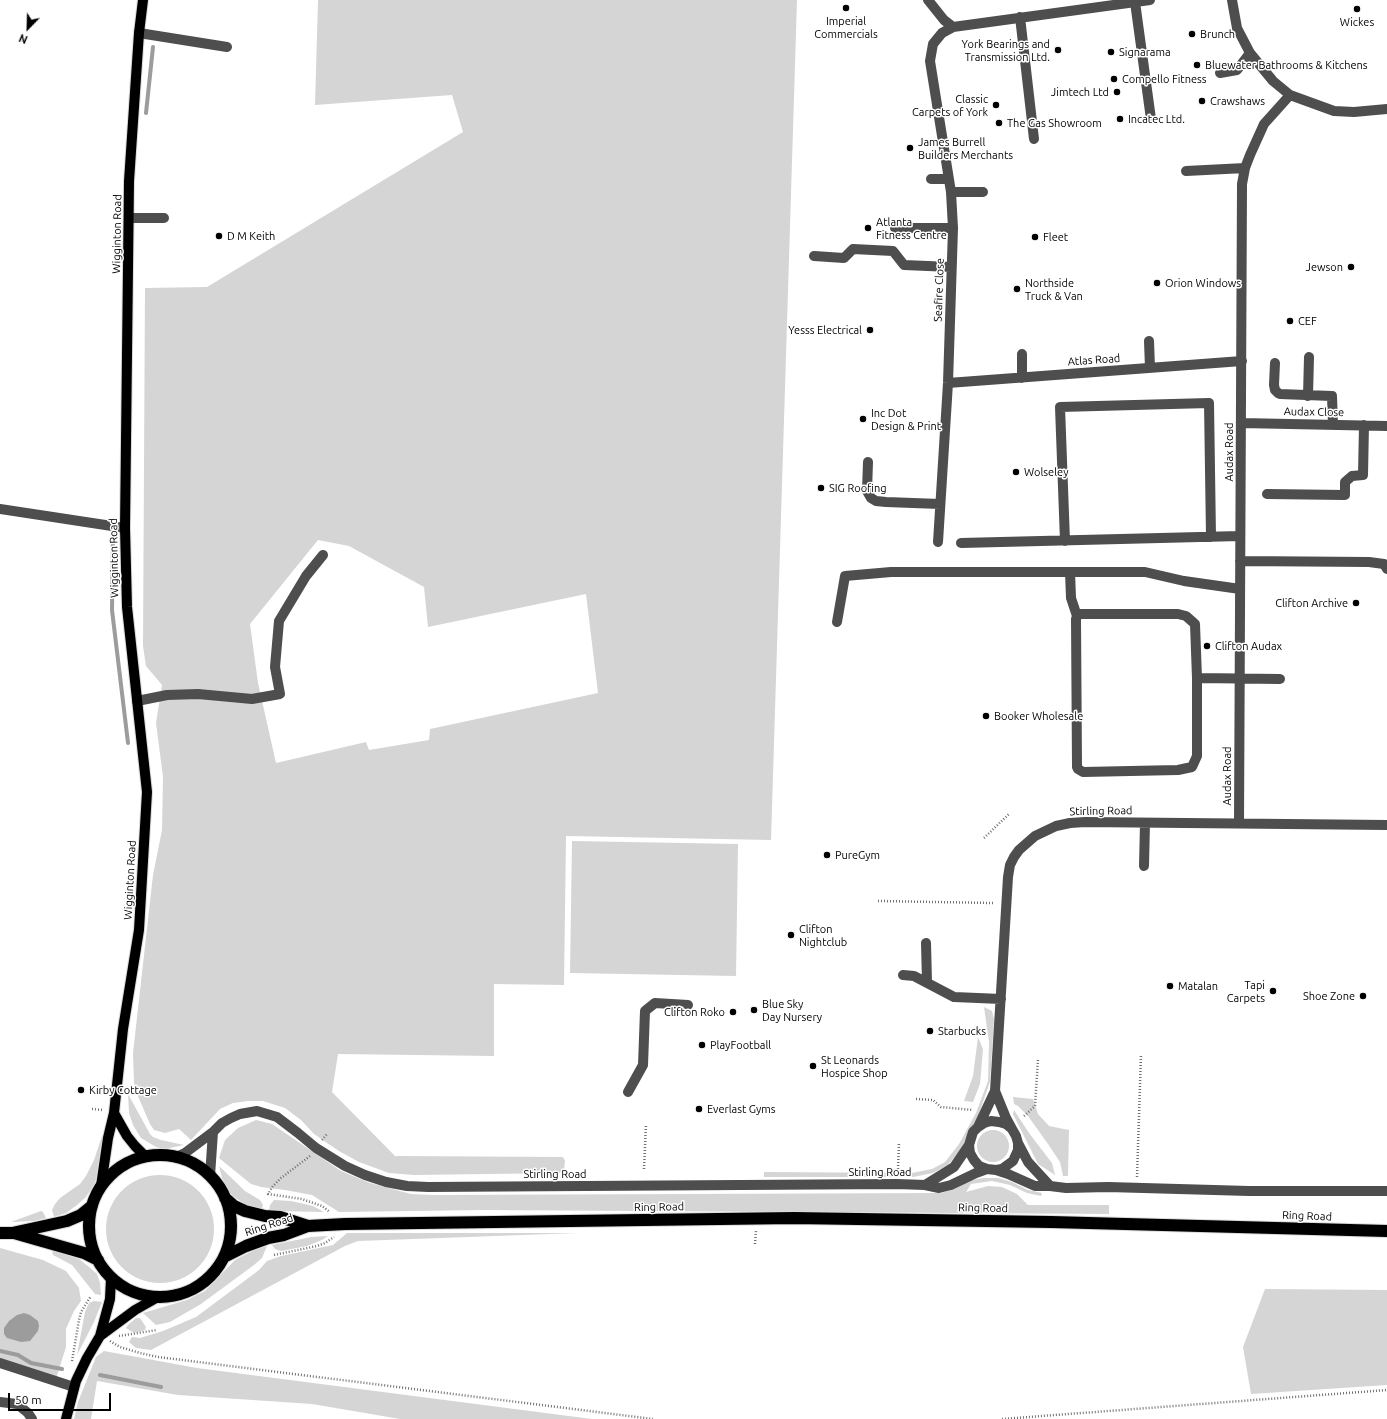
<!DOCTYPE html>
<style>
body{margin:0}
#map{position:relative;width:1387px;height:1419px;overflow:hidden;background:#fff;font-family:Ubuntu,sans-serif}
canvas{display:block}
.north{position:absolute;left:8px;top:8px;width:40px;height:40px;-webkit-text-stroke:3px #fff;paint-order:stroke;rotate:203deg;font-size:11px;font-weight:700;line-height:16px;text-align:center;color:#000}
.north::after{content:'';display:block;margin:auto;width:14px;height:18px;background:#000;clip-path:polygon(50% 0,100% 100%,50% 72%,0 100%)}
.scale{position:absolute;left:8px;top:1393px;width:103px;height:18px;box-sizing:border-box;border:2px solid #000;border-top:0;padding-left:5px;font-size:12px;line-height:14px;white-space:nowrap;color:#000;-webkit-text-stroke:3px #fff;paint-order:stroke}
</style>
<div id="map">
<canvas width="1387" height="1419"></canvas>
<div class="north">N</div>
<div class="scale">50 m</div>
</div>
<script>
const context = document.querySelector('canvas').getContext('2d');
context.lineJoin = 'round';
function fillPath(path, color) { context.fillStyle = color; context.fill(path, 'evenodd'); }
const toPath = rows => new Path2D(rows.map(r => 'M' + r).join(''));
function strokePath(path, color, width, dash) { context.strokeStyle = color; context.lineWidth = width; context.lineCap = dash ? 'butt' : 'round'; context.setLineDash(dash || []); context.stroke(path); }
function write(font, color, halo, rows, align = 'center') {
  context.font = font + ' Ubuntu,sans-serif'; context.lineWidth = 3; context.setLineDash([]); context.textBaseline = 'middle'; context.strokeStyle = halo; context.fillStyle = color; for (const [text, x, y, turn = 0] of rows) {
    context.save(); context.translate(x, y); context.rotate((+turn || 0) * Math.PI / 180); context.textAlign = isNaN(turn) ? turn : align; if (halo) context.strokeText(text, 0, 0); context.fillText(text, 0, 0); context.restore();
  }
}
const green = toPath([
 [318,0,797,0,771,840,566,836,564,985,494,984,494,1056,338,1054,332,1092,396,1157,396,1156,563,1157,565,1161,564,1170,560,1173,414,1175,389,1173,359,1162,339,1151,314,1134,301,1120,285,1108,263,1101,248,1101,233,1103,220,1109,191,1140,179,1129,165,1133,154,1130,150,1124,137,1094,134,1083,133,1053,153,875,162,830,163,777,156,723,162,685,146,666,143,646,145,288,207,287,463,132,452,95,315,105],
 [318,540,349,546,424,587,428,627,586,594,598,693,430,729,429,740,369,750,366,742,276,763,258,683,250,624],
 [572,841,738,844,736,976,570,973],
 [984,1007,992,1011,994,1019,990,1082,978,1116,962,1148,948,1165,933,1173,913,1177,764,1177,764,1172,912,1173,932,1169,945,1162,959,1144,976,1113,988,1081,989,1042],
 [978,1037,983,1049,980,1084,973,1102,964,1101,973,1076],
 [128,1094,150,1134,153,1137,161,1140,184,1145,165,1149,156,1147,141,1138,133,1125,129,1113],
 [1013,1097,1033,1099,1038,1114,1049,1126,1069,1130,1068,1176,1063,1176,1060,1162,1048,1144,1028,1116,1018,1106,1014,1104],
 [1014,1110,1029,1133,1052,1163,1055,1175,1038,1164,1013,1114],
 [256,1120,272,1124,341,1171,370,1183,411,1194,433,1195,941,1193,955,1189,972,1180,983,1178,998,1178,1012,1182,1028,1190,1042,1193,1041,1196,1027,1193,1010,1185,992,1181,971,1184,966,1192,988,1186,1002,1187,1017,1194,1028,1205,1109,1205,1109,1214,485,1210,339,1212,312,1195,285,1190,261,1187,251,1184,219,1158,225,1140,238,1128],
 '977 1146a16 16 0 1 1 32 0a16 16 0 1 1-32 0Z',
 [102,1136,103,1137,103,1153,100,1169,94,1185,86,1197,77,1205,66,1213,54,1217,52,1210,55,1204,60,1198,80,1184,86,1176,94,1160],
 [219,1166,245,1191,260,1200,263,1205,262,1209,246,1205,233,1196,224,1186],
 '106 1229a54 54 0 1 1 108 0a54 54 0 1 1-108 0Z',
 [274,1200,291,1201,313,1206,324,1212,269,1211,270,1205],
 [41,1211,43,1212,46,1218,34,1221,11,1222],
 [347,1233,578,1233,358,1241,345,1246,151,1350,136,1348,129,1342,132,1337,140,1338,163,1331,196,1317,235,1288,259,1270,267,1261,281,1256,333,1245],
 [328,1236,322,1240,307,1246,281,1251,275,1249,272,1245,311,1237],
 [267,1246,262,1258,254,1265,201,1304,170,1322,156,1325,143,1313,187,1300,205,1291,235,1260,254,1250],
 [0,1248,43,1260,66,1271,79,1288,81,1301,74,1311,66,1329,66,1347,54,1385,0,1366],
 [52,1250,79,1259,88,1266,97,1274,100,1283,101,1295,95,1294,72,1265,53,1255],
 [1265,1289,1387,1290,1387,1385,1251,1394,1243,1347],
 [94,1301,102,1302,94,1322,77,1355,85,1312,89,1303],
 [136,1318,140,1318,146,1327,145,1330,134,1333,126,1328,128,1325],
 [104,1351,197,1368,592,1419,400,1419,312,1404,178,1395,97,1381,91,1419,74,1419,78,1402,96,1357]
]);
const water = toPath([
 [24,1313,30,1315,38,1321,39,1326,38,1331,30,1341,21,1342,7,1338,4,1334,4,1328,9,1321,17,1315]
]);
const stream = toPath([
 [146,113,153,47],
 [113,534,112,610,128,743],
 [0,1351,18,1355,31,1363,62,1369],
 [100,1375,161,1387]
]);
const path = toPath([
 [984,838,1009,814],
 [878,901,993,903],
 [916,1099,933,1100,941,1107,973,1110],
 [92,1109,103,1110],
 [1024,1116,1035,1106,1038,1059],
 [322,1140,327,1134],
 [310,1156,281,1178,273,1186,268,1194,302,1199,322,1206,330,1212],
 [644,1169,646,1124],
 [898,1169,899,1142],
 [1137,1177,1141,1054],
 [755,1244,756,1231],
 [274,1255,317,1246,325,1243,334,1237],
 [119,1336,157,1330],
 [110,1341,120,1347,140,1353,158,1357,653,1419],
 [72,1361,79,1320,81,1312,91,1296],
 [1002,1419,1387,1390]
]);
const minor = toPath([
 [928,0,944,20,953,27,1150,0],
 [1232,0,1237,28,1250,53,1273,81,1290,95,1334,111,1354,112,1387,109],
 [1135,2,1151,119],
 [1020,17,1034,139],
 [139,33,227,47],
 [1220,73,1237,70,1250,53],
 [1186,171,1245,168],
 [931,179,949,179],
 [951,192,983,192],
 [129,218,164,218],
 [895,228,953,228],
 [814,256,844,258,853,249,893,251,904,265,951,267],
 [1149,341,1150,368],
 [1022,354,1022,378],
 [1275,363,1274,385,1275,390,1278,393,1280,394,1332,396,1333,425],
 [948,383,1242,361],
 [1308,396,1309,357],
 [1241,423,1387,426],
 [868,462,867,491,871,498,876,501,886,502,940,504],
 [1267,494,1345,495,1345,482,1352,476,1363,475,1364,425],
 [0,509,125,528],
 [1065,541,1060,407,1209,403,1211,537],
 [938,542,948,383,953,228,951,192,930,61,933,44,942,33,953,27],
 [961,543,1240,536],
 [1240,561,1369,562,1384,564,1387,569],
 [1070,572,1071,598,1077,616],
 [837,622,845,576,891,572,1145,572,1184,581,1240,589],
 [1197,678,1195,624,1186,616,1178,614,1080,614,1077,616,1076,619,1077,767,1078,769,1083,772,1178,770,1192,767,1197,756,1197,678,1280,679],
 [137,701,167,695,198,694,252,699,280,694,275,667,279,621,306,576,323,555],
 [1239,823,1242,184,1245,168,1250,155,1264,124,1290,95],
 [1144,866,1145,823],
 [926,943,927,982],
 [903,975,914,976,954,997,1001,999],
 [628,1092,643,1065,645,1011,655,1003,688,1005],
 [978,1127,995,1091],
 [1012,1129,1006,1118,995,1091,1008,877,1010,865,1014,857,1019,850,1035,836,1056,826,1070,823,1085,822,1387,825],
 [176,1157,185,1153,213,1132,222,1123,231,1118,240,1114,257,1111,277,1117,298,1133,316,1148,345,1166,365,1175,386,1182,407,1186,428,1187,897,1184,925,1185,939,1188,951,1185,976,1173,987,1169],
 [996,1170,1002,1169,1013,1161,1018,1150,1018,1143],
 [210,1176,213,1132],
 [925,1185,954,1167,969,1145],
 [1050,1186,1028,1162,1018,1143,1016,1136,1012,1129,1006,1124,999,1122,991,1121,984,1123,978,1127,973,1132,969,1145,970,1153,974,1160,979,1166,987,1169,996,1170,1008,1174,1035,1186,1050,1186,1066,1188,1108,1187,1249,1191,1387,1191],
 [0,1363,74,1387],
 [0,1402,17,1404,28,1413,32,1419]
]);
const major = toPath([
 [114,1113,127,1136,135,1146,146,1157],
 [101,1186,108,1138,114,1113,123,1029,139,930,147,792,127,607,125,528,129,181,139,33,143,0],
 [100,1336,135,1310,158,1297],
 [66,1419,76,1381,87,1358,100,1336,110,1299,111,1278]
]);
const highway = toPath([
 '89 1226a71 71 0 1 1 142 0a71 71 0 1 1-142 0Z',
 [225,1198,234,1206,245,1211,265,1216,280,1217,308,1226],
 [0,1233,12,1233,67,1221,81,1215,92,1206],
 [14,1233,84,1253,98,1260],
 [224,1257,246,1246,268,1238,284,1235,308,1226,345,1224,794,1218,1051,1222,1387,1231]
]);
const markers = [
 [846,8,4,"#000"],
 [1357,9,4,"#000"],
 [1192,34,4,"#000"],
 [1058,50,4,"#000"],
 [1111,52,4,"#000"],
 [1197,65,4,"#000"],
 [1114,79,4,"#000"],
 [1117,92,4,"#000"],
 [1202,101,4,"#000"],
 [996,105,4,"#000"],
 [1120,119,4,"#000"],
 [999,123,4,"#000"],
 [910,148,4,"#000"],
 [868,228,4,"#000"],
 [219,236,4,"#000"],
 [1035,237,4,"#000"],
 [1351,267,4,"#000"],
 [1157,283,4,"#000"],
 [1017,289,4,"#000"],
 [1290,321,4,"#000"],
 [870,330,4,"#000"],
 [863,419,4,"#000"],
 [1016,472,4,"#000"],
 [821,488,4,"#000"],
 [1356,603,4,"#000"],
 [1207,646,4,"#000"],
 [986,716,4,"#000"],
 [827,855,4,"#000"],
 [791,935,4,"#000"],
 [1170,986,4,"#000"],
 [1273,991,4,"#000"],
 [1363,996,4,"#000"],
 [754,1010,4,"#000"],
 [733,1012,4,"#000"],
 [930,1031,4,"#000"],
 [702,1045,4,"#000"],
 [813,1066,4,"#000"],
 [81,1090,4,"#000"],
 [699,1109,4,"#000"]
];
const poiNames = [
 ["Imperial",846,21,"center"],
 ["Commercials",846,34,"center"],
 ["Wickes",1357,22,"center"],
 ["Brunch",1200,34],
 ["York Bearings and",1050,44,"right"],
 ["Transmission Ltd.",1050,57,"right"],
 ["Signarama",1119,52],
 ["Bluewater Bathrooms & Kitchens",1205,65],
 ["Compello Fitness",1122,79],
 ["Jimtech Ltd",1109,92,"right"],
 ["Classic",988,99,"right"],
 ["Carpets of York",988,112,"right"],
 ["Crawshaws",1210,101],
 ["Incatec Ltd.",1128,119],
 ["The Gas Showroom",1007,123],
 ["James Burrell",918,142],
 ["Builders Merchants",918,155],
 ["Atlanta",876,222],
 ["Fitness Centre",876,235],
 ["D M Keith",227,236],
 ["Fleet",1043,237],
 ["Jewson",1343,267,"right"],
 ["Northside",1025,283],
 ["Truck & Van",1025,296],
 ["Orion Windows",1165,283],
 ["CEF",1298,321],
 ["Yesss Electrical",862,330,"right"],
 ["Inc Dot",871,413],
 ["Design & Print",871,426],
 ["Wolseley",1024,472],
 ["SIG Roofing",829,488],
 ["Clifton Archive",1348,603,"right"],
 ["Clifton Audax",1215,646],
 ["Booker Wholesale",994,716],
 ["PureGym",835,855],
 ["Clifton",799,929],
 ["Nightclub",799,942],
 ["Tapi",1265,985,"right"],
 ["Carpets",1265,998,"right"],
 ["Matalan",1178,986],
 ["Shoe Zone",1355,996,"right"],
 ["Blue Sky",762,1004],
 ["Day Nursery",762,1017],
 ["Clifton Roko",725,1012,"right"],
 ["Starbucks",938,1031],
 ["PlayFootball",710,1045],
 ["St Leonards",821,1060],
 ["Hospice Shop",821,1073],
 ["Kirby Cottage",89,1090],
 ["Everlast Gyms",707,1109]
];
const streetNames = [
 ["Wigginton Road",117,234,-89],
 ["Seafire Close",939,290,-88],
 ["Atlas Road",1094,360,-4],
 ["Audax Close",1314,412,1],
 ["Audax Road",1229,452,-90],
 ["Wigginton Road",114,558,-91],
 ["Audax Road",1227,776,-90],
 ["Stirling Road",1101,811,-1],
 ["Wigginton Road",130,880,-87],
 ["Stirling Road",880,1172],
 ["Stirling Road",555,1174],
 ["Ring Road",659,1207,-1],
 ["Ring Road",983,1208,1],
 ["Ring Road",1307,1216,2],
 ["Ring Road",269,1225,-18]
];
fillPath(green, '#d5d5d5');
fillPath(water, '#9c9c9c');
strokePath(stream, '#9c9c9c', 4);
strokePath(major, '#dbdbdb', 12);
strokePath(highway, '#dbdbdb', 14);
strokePath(path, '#707070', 2.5, [1, 2]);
strokePath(minor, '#4e4e4e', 10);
strokePath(major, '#000', 10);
strokePath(highway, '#000', 12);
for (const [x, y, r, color] of markers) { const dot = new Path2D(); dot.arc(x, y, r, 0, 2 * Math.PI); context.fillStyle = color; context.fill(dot); strokePath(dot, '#fff', 1.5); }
write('11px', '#000', '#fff', poiNames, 'left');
write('11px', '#000', '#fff', streetNames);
</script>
